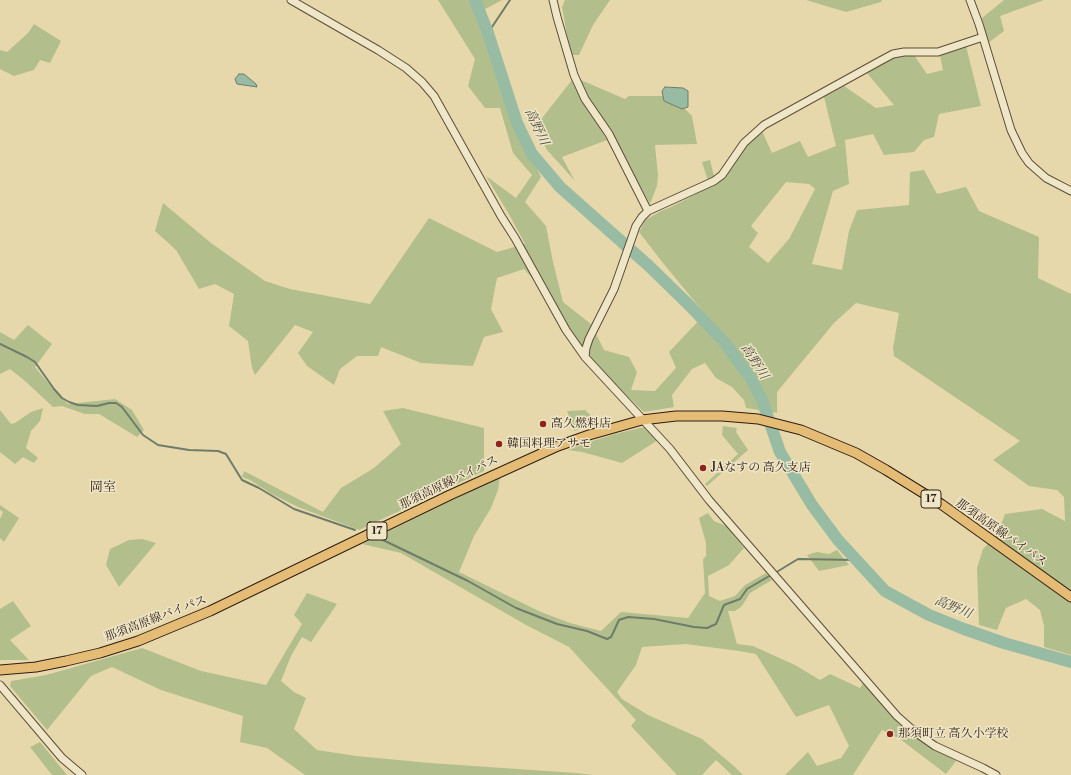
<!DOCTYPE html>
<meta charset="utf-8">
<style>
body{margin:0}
canvas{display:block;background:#e7d8ab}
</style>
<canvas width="1071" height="775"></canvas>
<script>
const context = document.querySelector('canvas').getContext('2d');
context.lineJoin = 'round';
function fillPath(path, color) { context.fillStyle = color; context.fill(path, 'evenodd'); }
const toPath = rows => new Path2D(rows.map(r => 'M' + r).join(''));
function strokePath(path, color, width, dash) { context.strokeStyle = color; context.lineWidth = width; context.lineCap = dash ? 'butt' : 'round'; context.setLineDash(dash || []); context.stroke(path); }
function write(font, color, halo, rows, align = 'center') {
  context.font = font + ' "Libre Bodoni","Noto Serif JP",serif'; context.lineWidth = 3; context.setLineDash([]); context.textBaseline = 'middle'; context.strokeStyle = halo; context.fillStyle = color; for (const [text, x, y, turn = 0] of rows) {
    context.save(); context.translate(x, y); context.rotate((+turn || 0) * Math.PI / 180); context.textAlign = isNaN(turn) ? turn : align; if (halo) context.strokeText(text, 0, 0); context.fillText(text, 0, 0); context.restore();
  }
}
const green = toPath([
 [438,0,502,0,476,14,511,116,541,177,525,202,546,226,553,262,563,302,591,324,604,350,629,357,637,372,631,390,655,391,676,368,669,352,705,314,663,263,639,232,645,220,661,211,671,207,710,187,702,162,710,160,716,184,723,179,747,144,762,131,772,153,800,141,808,157,836,146,824,97,844,86,876,108,894,105,866,72,894,56,906,53,914,55,927,74,943,70,940,56,966,46,981,106,939,114,934,137,924,140,914,152,884,155,873,134,845,140,849,184,833,191,812,264,842,270,849,231,857,210,909,205,910,172,924,170,937,194,966,187,979,211,1039,237,1038,278,1071,294,1071,655,1044,647,1044,626,1040,610,1026,599,1006,608,997,630,979,625,977,568,983,549,998,533,1005,514,1042,509,1065,521,1064,497,1057,490,1029,486,993,460,1020,441,894,356,893,348,899,313,856,303,834,323,777,392,777,413,746,408,744,400,732,387,716,378,705,363,692,369,672,395,674,407,644,412,604,374,581,347,554,303,524,269,497,278,491,309,503,332,484,337,473,366,421,363,381,347,378,356,357,356,340,369,334,385,307,366,298,353,313,332,295,325,255,375,252,368,248,341,229,326,234,294,215,284,199,289,176,250,155,231,163,203,211,243,265,281,290,289,370,304,429,218,497,252,525,244,510,216,486,176,516,198,532,175,513,153,500,108,485,108,468,86,475,59],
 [786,182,809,184,815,189,789,239,768,263,749,247,758,233,751,226],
 [565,0,610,0,593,25,579,55,572,55,567,35,562,7],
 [806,0,882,0,881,2,846,12],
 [1004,0,1044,0,1000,16,1004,31,988,43,982,18],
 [34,24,61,41,50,63,40,60,34,70,14,76,0,69,0,50,7,52,28,33],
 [572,80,607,140,562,157,575,181,547,150,535,127],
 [581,80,625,99,629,96,663,96,664,101,682,109,684,108,692,116,697,144,655,145,658,175,657,186,650,204,607,125,580,84],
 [28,325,52,344,35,367,58,395,68,404,115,399,132,410,144,430,137,437,99,414,85,414,62,406,53,407,25,381,10,369,0,374,0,332,14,340],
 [43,408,40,421,31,431,26,448,38,458,34,463,23,457,15,464,0,452,0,410,11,424,15,423,31,412],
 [403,408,484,428,484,471,359,530,298,507,272,494,250,480,242,477,244,471,323,512,341,488,374,468,401,444,383,411],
 [585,410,598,422,574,431,567,411],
 [723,426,737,428,736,432,748,450,707,486,705,484,738,454,722,435],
 [644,427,658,440,622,463,582,452,568,450,589,442,615,434],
 [500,477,498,490,491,508,474,536,459,572,541,612,570,623,601,631,621,612,688,618,705,593,703,559,706,556,706,543,699,518,708,513,714,521,726,526,744,548,729,565,708,576,709,596,720,601,735,596,745,585,766,573,772,580,750,593,742,606,735,611,728,611,737,644,753,646,795,665,820,680,830,674,860,688,864,682,897,721,956,761,946,774,900,739,882,730,853,775,785,775,808,752,817,766,841,758,849,746,829,705,796,717,756,654,739,651,686,644,642,647,636,665,617,692,622,699,648,715,702,739,735,767,743,775,732,775,716,760,702,775,677,775,631,726,636,720,569,647,526,625,401,553,362,544],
 [0,505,19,518,4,542,0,538,0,519,3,512,0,510],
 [142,539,156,543,119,587,106,565,110,549,129,540],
 [837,550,849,565,819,571,807,555,817,552,829,554],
 [307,593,337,604,311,642,302,637,291,656,281,681,294,692,306,698,294,729,317,750,356,756,430,763,576,773,594,775,305,775,267,748,240,742,243,716,161,690,112,667,91,676,47,730,10,686,11,681,46,675,142,648,201,671,266,685,302,624,294,615],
 [13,601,31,626,10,640,29,660,0,660,0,609],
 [40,742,67,775,52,775,30,747]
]);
const water = toPath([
 [239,74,244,74,256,84,257,87,237,84,235,79,239,74],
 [665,87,683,88,688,91,688,107,682,109,664,101,662,91,665,87]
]);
const stream = toPath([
 [488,33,510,0],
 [0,344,27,357,35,362,54,389,62,398,69,402,78,405,97,406,109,403,116,403,122,407,143,435,158,445,189,450,218,451,226,454,242,480,259,488,294,509,355,530],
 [383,540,468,581,516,608,557,624,587,631,607,639,611,637,613,633,619,620,628,617,654,619,694,627,707,628,716,624,724,605,740,599,747,589,771,575],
 [775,573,798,559,856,560]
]);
const river = toPath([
 [475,0,488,33,517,123,532,154,560,187,649,266,690,306,725,343,751,379,762,400,780,452,812,505,838,540,885,591,929,615,964,629,1004,643,1071,662]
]);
const minor = toPath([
 [291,0,378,50,406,68,422,82,434,96,501,216,515,238,566,330,585,357,670,449,709,500,897,716,915,732,935,746,983,768,996,775],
 [553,0,557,17,574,75,585,99,609,134,648,211],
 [970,0,979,24,1011,130,1022,153,1029,163,1046,178,1071,191],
 [585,357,586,348,589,339,614,289,636,226,642,217,648,211,714,181,722,175,744,143,764,125,880,61,893,54,904,52,938,52,983,37],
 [0,685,62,758,82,775]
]);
const major = toPath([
 [0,670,36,667,66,661,100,653,138,641,210,611,450,495,558,446,589,435,642,420,676,416,722,416,758,419,801,430,856,453,886,470,941,504,1071,597]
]);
const markers = [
 [543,424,4,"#8f2418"],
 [499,444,4,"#8f2418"],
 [703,468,4,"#8f2418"],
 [890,734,4,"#8f2418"]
];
const shields = [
 [931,499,20],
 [377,531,20]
];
const shieldNames = [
 ["17",931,499],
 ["17",377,531]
];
const poiNames = [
 ["高久燃料店",551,424],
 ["韓国料理アサモ",507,444],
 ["JAなすの 高久支店",711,468],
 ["那須町立 高久小学校",898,734]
];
const streetNames = [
 ["那須高原線バイパス",449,483,-26],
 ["那須高原線バイパス",1001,533,35],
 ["那須高原線バイパス",156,619,-21]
];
const waterNames = [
 ["高野川",536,127,65],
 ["高野川",754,362,57],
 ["高野川",953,608,22]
];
const neighbourhoodNames = [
 ["岡室",103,488]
];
fillPath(green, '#b2bf8c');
fillPath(water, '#98bba4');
strokePath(water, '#6e7c6a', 1);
strokePath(stream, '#6e7c6a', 2);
strokePath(river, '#98bba4', 12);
strokePath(minor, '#5c4c39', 9);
strokePath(major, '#2e1d13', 11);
strokePath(minor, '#efe6c8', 7);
strokePath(major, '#e4bc76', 9);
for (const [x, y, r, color] of markers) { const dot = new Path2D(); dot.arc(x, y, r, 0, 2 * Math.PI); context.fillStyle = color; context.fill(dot); strokePath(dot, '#efe6c8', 1.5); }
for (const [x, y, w] of shields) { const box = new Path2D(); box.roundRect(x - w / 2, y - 9, w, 18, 3); context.fillStyle = '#efe6c8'; context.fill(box); strokePath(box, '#2e1d13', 1); }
write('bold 11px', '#2e1d13', null, shieldNames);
write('12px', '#2e1d13', '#efe6c8', poiNames, 'left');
write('12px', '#2e1d13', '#efe6c8', streetNames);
write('italic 13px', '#4e4c3e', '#efe6c8', waterNames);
write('13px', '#2e1d13', '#efe6c8', neighbourhoodNames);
</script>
